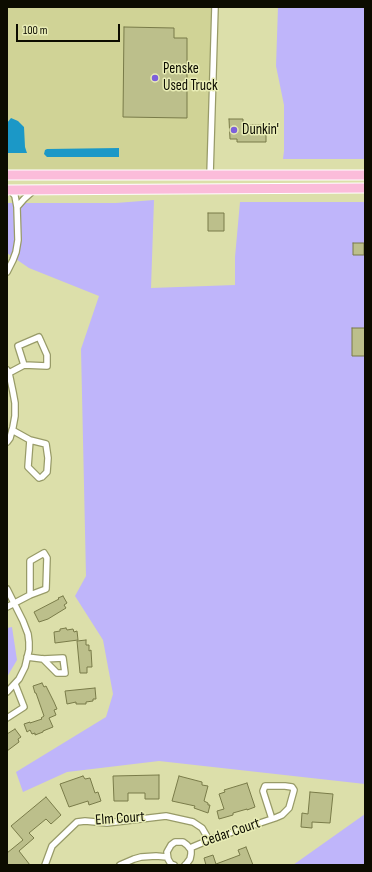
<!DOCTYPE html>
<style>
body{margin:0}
#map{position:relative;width:372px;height:872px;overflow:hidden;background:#dcdfaa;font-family:"Sofia Sans Condensed",sans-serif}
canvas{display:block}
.frame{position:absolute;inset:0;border:8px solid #0c0c00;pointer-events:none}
.scale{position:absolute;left:16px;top:24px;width:104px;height:18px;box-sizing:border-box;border:2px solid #0c0c00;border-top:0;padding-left:5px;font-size:12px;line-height:14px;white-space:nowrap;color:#0c0c00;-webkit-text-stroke:3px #e9edb6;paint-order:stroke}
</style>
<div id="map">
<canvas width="372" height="872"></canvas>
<div class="frame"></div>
<div class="scale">100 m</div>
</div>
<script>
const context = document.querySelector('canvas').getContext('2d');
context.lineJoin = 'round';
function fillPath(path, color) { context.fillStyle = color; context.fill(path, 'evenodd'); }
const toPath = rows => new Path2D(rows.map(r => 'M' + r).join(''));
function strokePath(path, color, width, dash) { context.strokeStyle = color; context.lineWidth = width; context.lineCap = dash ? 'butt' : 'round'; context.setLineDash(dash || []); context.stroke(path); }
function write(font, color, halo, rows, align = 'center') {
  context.font = font + ' "Sofia Sans Condensed",sans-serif'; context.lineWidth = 3; context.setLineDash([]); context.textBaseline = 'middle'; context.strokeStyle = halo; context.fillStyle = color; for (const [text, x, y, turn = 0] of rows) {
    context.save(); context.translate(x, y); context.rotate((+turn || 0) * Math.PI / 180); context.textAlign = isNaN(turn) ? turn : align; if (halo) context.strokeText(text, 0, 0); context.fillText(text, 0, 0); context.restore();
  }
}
const built = toPath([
 [7,7,215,7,210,175,7,175]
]);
const green = toPath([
 [278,7,365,7,365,159,283,159,284,151,284,105,276,66],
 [154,200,151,288,235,285,235,257,240,202,365,202,365,784,159,761,67,772,23,792,16,772,106,717,113,694,103,640,75,596,86,576,81,349,99,296,29,268,7,253,7,203,116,203],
 [12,627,17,660,7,677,7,628],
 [365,814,365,865,293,865]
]);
const water = toPath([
 [11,118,18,121,24,127,25,147,27,153,7,153,7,123],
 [119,148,119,157,47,157,44,154,45,150,47,149]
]);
const building = toPath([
 [124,27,174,28,174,38,187,38,187,118,123,117,124,27],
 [229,119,243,119,243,125,266,125,266,142,237,142,237,139,230,139,229,119],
 [208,213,224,213,224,231,208,231,208,213],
 [353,243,364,243,364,255,353,255,353,243],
 [352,328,365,328,365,356,352,356,352,328],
 [63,596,67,603,64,605,66,608,48,619,39,622,34,612,59,599,58,598,63,596],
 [66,628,67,630,73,629,74,632,77,631,78,640,55,643,54,632,60,631,60,629,66,628],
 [86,640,86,645,89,645,89,651,91,650,92,667,87,667,87,673,80,673,77,641,86,640],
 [42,683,44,687,46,686,54,702,57,709,54,710,56,715,49,718,53,727,43,731,43,732,35,735,35,733,32,734,30,730,27,732,24,724,30,722,30,723,42,719,41,718,44,716,36,693,35,693,33,686,42,683],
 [95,688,96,699,93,699,93,701,86,702,86,704,76,704,76,702,67,704,65,691,95,688],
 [15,729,21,737,18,739,19,742,7,751,7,734,15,729],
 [159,775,159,799,145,799,145,793,128,793,128,801,114,801,113,776,159,775],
 [83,776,85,779,90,778,95,793,98,792,101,801,89,805,88,801,69,807,60,784,83,776],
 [179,776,202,782,202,785,208,786,204,801,208,803,208,805,210,805,208,813,194,808,195,806,172,801,179,776],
 [247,783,255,807,247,810,247,809,233,813,233,815,219,819,217,811,224,809,219,794,225,792,224,790,247,783],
 [310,792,333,794,330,823,312,822,312,828,301,827,302,813,308,814,310,792],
 [46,797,61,815,51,824,46,819,29,833,34,838,19,851,30,865,7,865,7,853,23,840,11,826,46,797],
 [246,847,253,865,206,865,204,858,213,855,216,864,240,855,238,850,246,847]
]);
const minor = toPath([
 [210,175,215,7],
 [10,190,15,196,17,207,24,199,34,190],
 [7,272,13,260,16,252,18,240,17,207],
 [9,373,24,365,18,346,39,337,47,355,47,366,24,365],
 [12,430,30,440,46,444,48,458,47,472,42,477,39,478,28,467,30,440],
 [7,442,10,438,13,427,15,416,15,403,13,392,9,373,7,370],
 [7,589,23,621,28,634,29,642,29,650,25,667,19,679,7,692],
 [7,607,30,595,46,589,47,558,44,553,30,561,30,595],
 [27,657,43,659,63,658,65,673,57,673,43,659],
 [7,718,24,707,15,684],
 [190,848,209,840,275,818,282,815,289,808,294,790,292,787,285,786,265,786,263,791,272,819],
 [45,865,52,846,77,822,85,821,107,823,166,816,193,822,202,828,209,840],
 [120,865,134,859,141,857,156,856,167,857],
 [174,865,171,864,168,859,167,852,171,845,175,842,183,842,187,845,191,850,191,854,190,859,187,863,185,865]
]);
const trunk = toPath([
 [7,175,365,175],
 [7,190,365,188]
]);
const markers = [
 [155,78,4,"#7d60db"],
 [234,130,4,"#7d60db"]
];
const poiNames = [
 ["Penske",163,69],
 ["Used Truck",163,86],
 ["Dunkin'",242,130]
];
const streetNames = [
 ["Elm Court",120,819,-4],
 ["Cedar Court",231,833,-19]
];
fillPath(built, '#d0d396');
fillPath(green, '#bfb5fa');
fillPath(water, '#1b98c7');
fillPath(building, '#bcbf8b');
strokePath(building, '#797b49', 1);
strokePath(minor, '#989b68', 8);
strokePath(trunk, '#fff', 11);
strokePath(minor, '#fff', 5.5);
strokePath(trunk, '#fbbcda', 9);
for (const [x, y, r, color] of markers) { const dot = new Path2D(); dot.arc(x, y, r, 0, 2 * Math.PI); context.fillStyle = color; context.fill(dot); strokePath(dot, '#e9edb6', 1.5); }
write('15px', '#0c0c00', '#e9edb6', poiNames, 'left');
write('15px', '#0c0c00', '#e9edb6', streetNames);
</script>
